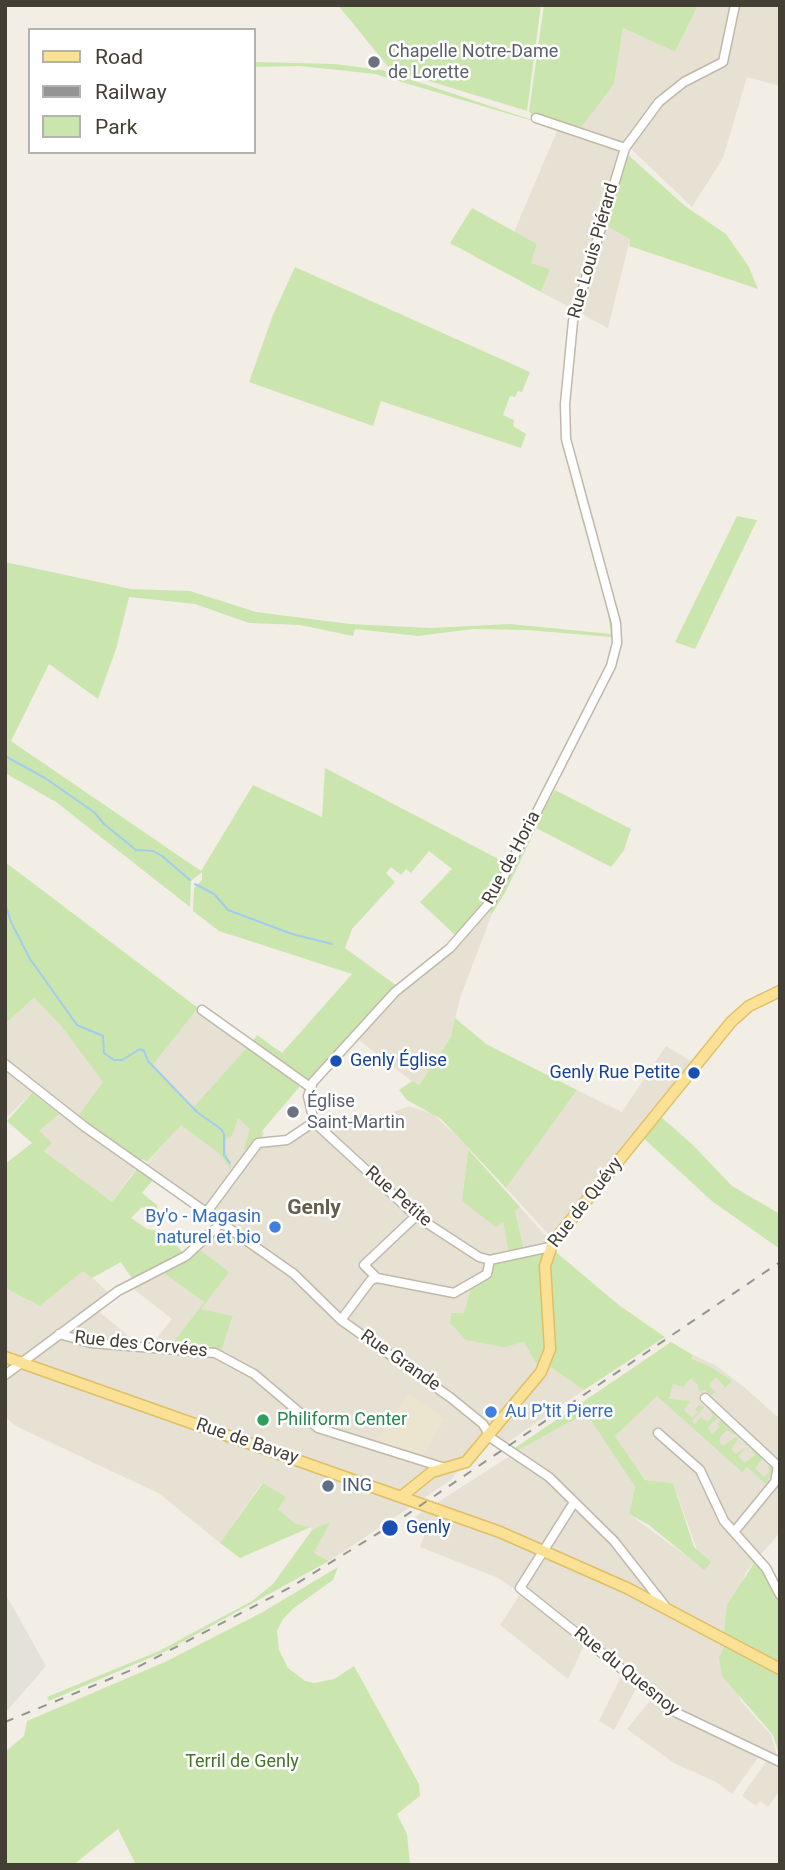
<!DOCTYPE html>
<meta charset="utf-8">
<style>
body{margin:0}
#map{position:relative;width:785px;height:1870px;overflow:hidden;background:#f2eee5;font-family:Roboto,sans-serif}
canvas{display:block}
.frame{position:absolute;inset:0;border:7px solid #443f35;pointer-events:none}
.legend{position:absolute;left:28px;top:28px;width:228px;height:126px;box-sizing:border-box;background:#fff;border:2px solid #b4b2ae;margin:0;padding:9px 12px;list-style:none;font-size:21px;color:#443f35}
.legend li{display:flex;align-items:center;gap:14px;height:35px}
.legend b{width:35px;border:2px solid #b4b2ae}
</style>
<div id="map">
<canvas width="785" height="1870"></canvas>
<div class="frame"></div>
<ul class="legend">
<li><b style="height:9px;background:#fbe195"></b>Road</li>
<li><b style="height:9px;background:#949494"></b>Railway</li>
<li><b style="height:19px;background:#cbe5af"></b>Park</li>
</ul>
</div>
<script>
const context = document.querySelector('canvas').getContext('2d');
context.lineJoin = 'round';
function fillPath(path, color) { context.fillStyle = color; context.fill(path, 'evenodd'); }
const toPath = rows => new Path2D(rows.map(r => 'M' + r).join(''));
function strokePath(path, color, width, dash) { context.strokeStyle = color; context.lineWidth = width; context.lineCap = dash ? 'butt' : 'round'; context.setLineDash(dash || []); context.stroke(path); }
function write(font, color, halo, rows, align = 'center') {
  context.font = font + ' Roboto,sans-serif'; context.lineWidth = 5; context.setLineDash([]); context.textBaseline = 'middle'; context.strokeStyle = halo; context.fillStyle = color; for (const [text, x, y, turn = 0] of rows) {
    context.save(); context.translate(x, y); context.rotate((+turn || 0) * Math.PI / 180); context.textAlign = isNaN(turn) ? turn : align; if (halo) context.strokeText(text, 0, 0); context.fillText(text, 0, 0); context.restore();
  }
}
const residential = toPath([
 [698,5,780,5,780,86,747,77,723,158,692,207,629,147,620,170,630,239,608,328,541,292,549,269,531,263,537,244,514,232,560,124,614,84,623,28,675,52],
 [487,911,492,914,460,998,451,1037,418,1086,355,1037,398,992,453,950],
 [34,998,62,1027,104,1082,140,1163,112,1202,43,1150,39,1131,58,1114,32,1093,5,1119,5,1024],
 [197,1009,249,1045,194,1108,153,1065],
 [666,1046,694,1063,553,1237,549,1235,506,1188,577,1090,622,1112],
 [233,1101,264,1133,262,1140,283,1141,314,1122,322,1128,367,1112,378,1118,409,1106,433,1114,468,1147,462,1201,503,1222,510,1255,491,1265,472,1285,471,1291,518,1324,540,1359,584,1390,505,1444,487,1433,451,1480,329,1561,314,1553,329,1523,312,1530,311,1527,296,1524,277,1508,286,1497,262,1483,220,1543,160,1494,16,1426,5,1417,5,1375,20,1363,5,1357,5,1288,40,1306,84,1270,111,1295,95,1308,140,1346,219,1356,233,1317,201,1309,228,1272,196,1247,220,1224,143,1168,181,1124,220,1153],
 [520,1207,546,1236,548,1242,524,1249,515,1211],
 [162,1272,204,1302,172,1344,153,1343,172,1319,131,1287],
 [693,1355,715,1365,744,1387,780,1419,780,1532,746,1572,724,1632,740,1700,771,1735,778,1759,687,1717,527,1590,516,1590,496,1577,420,1547,428,1527,413,1518,529,1444,586,1413,635,1487,629,1514,704,1569,673,1483,645,1480,615,1436],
 [521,1593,586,1641,568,1679,500,1625],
 [623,1672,638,1685,614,1730,599,1721],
 [653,1697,760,1755,732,1794,716,1782,674,1763,627,1729],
 [768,1759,780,1764,780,1790,768,1807,760,1801,756,1806,742,1796]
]);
const industrial = toPath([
 [5,1593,46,1666,5,1713]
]);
const education = toPath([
 [409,1394,445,1419,422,1457,374,1443]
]);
const green = toPath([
 [338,5,541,5,527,111,390,69],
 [544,5,698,5,675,52,623,28,614,84,579,130,532,115,529,111],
 [254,62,335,64,382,70,553,127,375,74,300,66,254,67],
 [626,153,685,206,726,234,749,267,758,289,629,246,630,239,603,224],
 [472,208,537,244,531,263,550,269,541,292,450,243],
 [295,267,530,372,522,392,518,391,515,397,510,396,503,415,514,420,513,426,526,434,521,448,381,401,373,426,249,382,273,315],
 [571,480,577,494,613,622,613,648,611,637,527,630,473,629,418,636,355,629,353,636,300,625,249,623,195,604,129,597,116,649,98,699,49,664,11,741,201,871,253,785,322,817,325,768,508,864,491,896,457,937,420,902,452,869,429,851,411,873,406,869,401,875,391,867,386,873,395,882,352,929,345,948,397,986,307,1083,252,1042,257,1035,282,1053,352,974,219,931,193,911,194,888,202,880,202,872,191,881,190,907,56,802,5,773,5,562,131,589,190,591,256,612,350,624,431,628,510,624,611,634,606,602],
 [737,516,757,520,695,649,675,642],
 [555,790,631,829,624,850,611,867,536,828,506,891,492,914,487,911],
 [5,862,198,1008,153,1065,193,1108,249,1045,301,1085,262,1131,261,1140,248,1150,244,1149,250,1129,238,1118,232,1136,226,1139,226,1151,232,1171,220,1154,181,1125,147,1162,142,1159,140,1163,77,1118,103,1082,62,1027,34,998,5,1024],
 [455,1018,486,1044,577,1090,506,1188,441,1119,407,1100,399,1090,412,1081,419,1085,451,1037],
 [32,1093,59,1114,39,1131,52,1143,44,1151,112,1202,137,1169,153,1180,142,1193,158,1206,151,1214,142,1207,131,1218,147,1229,164,1232,186,1256,196,1247,229,1272,201,1309,233,1316,221,1351,172,1344,204,1302,162,1272,133,1280,121,1262,92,1278,83,1271,40,1306,5,1288,5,1164,32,1143,7,1121],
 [660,1116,693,1145,732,1186,780,1214,780,1249,713,1202,641,1136],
 [468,1149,520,1207,515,1211,524,1249,509,1253,503,1222,496,1227,462,1201],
 [550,1247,620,1306,665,1337,584,1390,540,1360,536,1363,524,1342,503,1347,466,1340,450,1323,451,1313,464,1313,472,1285,480,1280,490,1260],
 [671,1342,693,1355,691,1359,709,1366,732,1381,722,1391,725,1387,716,1377,709,1385,715,1392,711,1395,705,1390,699,1392,698,1385,691,1378,683,1387,673,1384,669,1399,690,1401,684,1410,692,1418,698,1412,695,1409,699,1405,704,1407,692,1421,695,1424,701,1417,707,1422,713,1416,711,1413,713,1410,719,1416,708,1427,712,1434,720,1427,717,1424,722,1419,737,1433,734,1435,727,1430,720,1437,720,1443,723,1446,736,1437,738,1439,731,1449,736,1454,747,1447,738,1456,745,1463,755,1455,752,1450,754,1448,764,1457,755,1468,764,1477,770,1471,768,1468,771,1464,773,1469,766,1484,747,1467,742,1472,657,1396,615,1436,645,1480,673,1483,694,1547,711,1562,704,1570,649,1525,629,1514,635,1487,586,1413,515,1452,512,1450],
 [263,1483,286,1497,278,1509,296,1524,311,1527,240,1558,220,1543],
 [330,1522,314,1553,329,1561,166,1651,49,1701,47,1697,159,1651,252,1601,273,1584,312,1530],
 [756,1560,780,1601,780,1664,724,1632,727,1605],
 [338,1567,333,1580,294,1608,283,1619,277,1631,279,1650,288,1668,305,1681,314,1683,334,1679,354,1666,419,1784,420,1796,397,1814,407,1834,410,1865,136,1865,118,1829,73,1865,5,1865,5,1752,24,1736,27,1721,165,1662,261,1613],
 [727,1642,780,1671,780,1758,773,1735,722,1676,719,1657]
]);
const stream = toPath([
 [5,756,45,778,94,812,104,824,136,850,153,851,162,856,190,880],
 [195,884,214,894,228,910,292,934,332,944],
 [5,903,11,922,30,959,77,1025,103,1036,104,1053,114,1060,122,1060,140,1049,144,1051,148,1061,197,1112,221,1129,224,1134,224,1155,230,1163]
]);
const minor = toPath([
 [536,118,625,148],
 [202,1010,310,1087],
 [5,1064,85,1127,294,1274,341,1320,451,1398,483,1424,491,1438,549,1477,614,1541,665,1606],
 [314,1122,308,1096,313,1082,395,992,450,948,492,900,611,666,617,643,616,623,566,439,565,404,573,321,625,148,659,102,684,82,723,62,735,5],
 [314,1122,416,1216,479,1257,490,1260,550,1247],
 [206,1213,258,1143,287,1140,314,1122],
 [377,1278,364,1265,416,1216],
 [341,1320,371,1280,377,1278,454,1293,487,1274,490,1260],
 [59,1334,91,1343,215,1353,254,1374,318,1428,445,1468],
 [5,1375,118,1291,186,1256,220,1224],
 [705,1398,778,1466,775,1482,734,1532],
 [658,1433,700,1470,724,1521,766,1568,780,1595],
 [573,1504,520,1588,677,1713,780,1762]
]);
const major = toPath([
 [5,1357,500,1532,627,1588,780,1669],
 [402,1496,432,1472,466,1462,541,1372,550,1349,545,1266,553,1242,731,1022,749,1006,780,991]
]);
const rail = toPath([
 [5,1722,134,1669,291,1587,393,1524,780,1262]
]);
const markers = [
 [374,62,7,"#6b7280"],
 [336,1061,7,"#1a4fb4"],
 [694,1073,7,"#1a4fb4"],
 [293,1112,7,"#6b7280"],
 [275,1227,7,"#3f7fe0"],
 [491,1412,7,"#3f7fe0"],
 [263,1420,7,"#2e9e5b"],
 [328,1486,7,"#5c6f8a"],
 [390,1528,9,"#1a4fb4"]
];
const worshipNames = [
 ["Chapelle Notre-Dame",388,52],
 ["de Lorette",388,73],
 ["Église",307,1102],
 ["Saint-Martin",307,1123]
];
const streetNames = [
 ["Rue Louis Piérard",594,251,-74],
 ["Rue de Horia",512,858,-62],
 ["Rue Petite",398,1197,41],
 ["Rue de Quévy",586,1203,-52],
 ["Rue des Corvées",141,1345,6],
 ["Rue Grande",400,1361,35],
 ["Rue de Bavay",247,1442,19],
 ["Rue du Quesnoy",626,1672,39]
];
const transitNames = [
 ["Genly Église",350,1061],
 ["Genly Rue Petite",680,1073,"right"],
 ["Genly",406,1528]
];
const shopNames = [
 ["By'o - Magasin",261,1217],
 ["naturel et bio",261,1238],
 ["Au P'tit Pierre",505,1412,"left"]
];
const leisureNames = [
 ["Philiform Center",277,1420]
];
const serviceNames = [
 ["ING",342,1486]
];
const parkNames = [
 ["Terril de Genly",242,1762]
];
const quarterNames = [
 ["Genly",314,1209]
];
fillPath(residential, '#e6e1d3');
fillPath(industrial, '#e4e0da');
fillPath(education, '#ebe4cf');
fillPath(green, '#cbe5af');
strokePath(stream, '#a2ccee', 2);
strokePath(minor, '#c0b9ab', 11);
strokePath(major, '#dfbf66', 13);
strokePath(minor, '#fff', 8);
strokePath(major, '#fbe195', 10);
strokePath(rail, '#949494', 2, [9, 9]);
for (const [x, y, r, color] of markers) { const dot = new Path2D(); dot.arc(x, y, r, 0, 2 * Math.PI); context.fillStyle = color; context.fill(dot); strokePath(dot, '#fff', 2.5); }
write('18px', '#5b616d', '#fff', worshipNames, 'left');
write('18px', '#443f35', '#fff', streetNames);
write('18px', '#164399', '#fff', transitNames, 'left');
write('18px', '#366cbe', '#fff', shopNames, 'right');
write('18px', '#27864d', '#fff', leisureNames, 'left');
write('18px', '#4e5e75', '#fff', serviceNames, 'left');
write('18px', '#44742a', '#fff', parkNames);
write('bold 21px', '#675d4c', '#fff', quarterNames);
</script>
